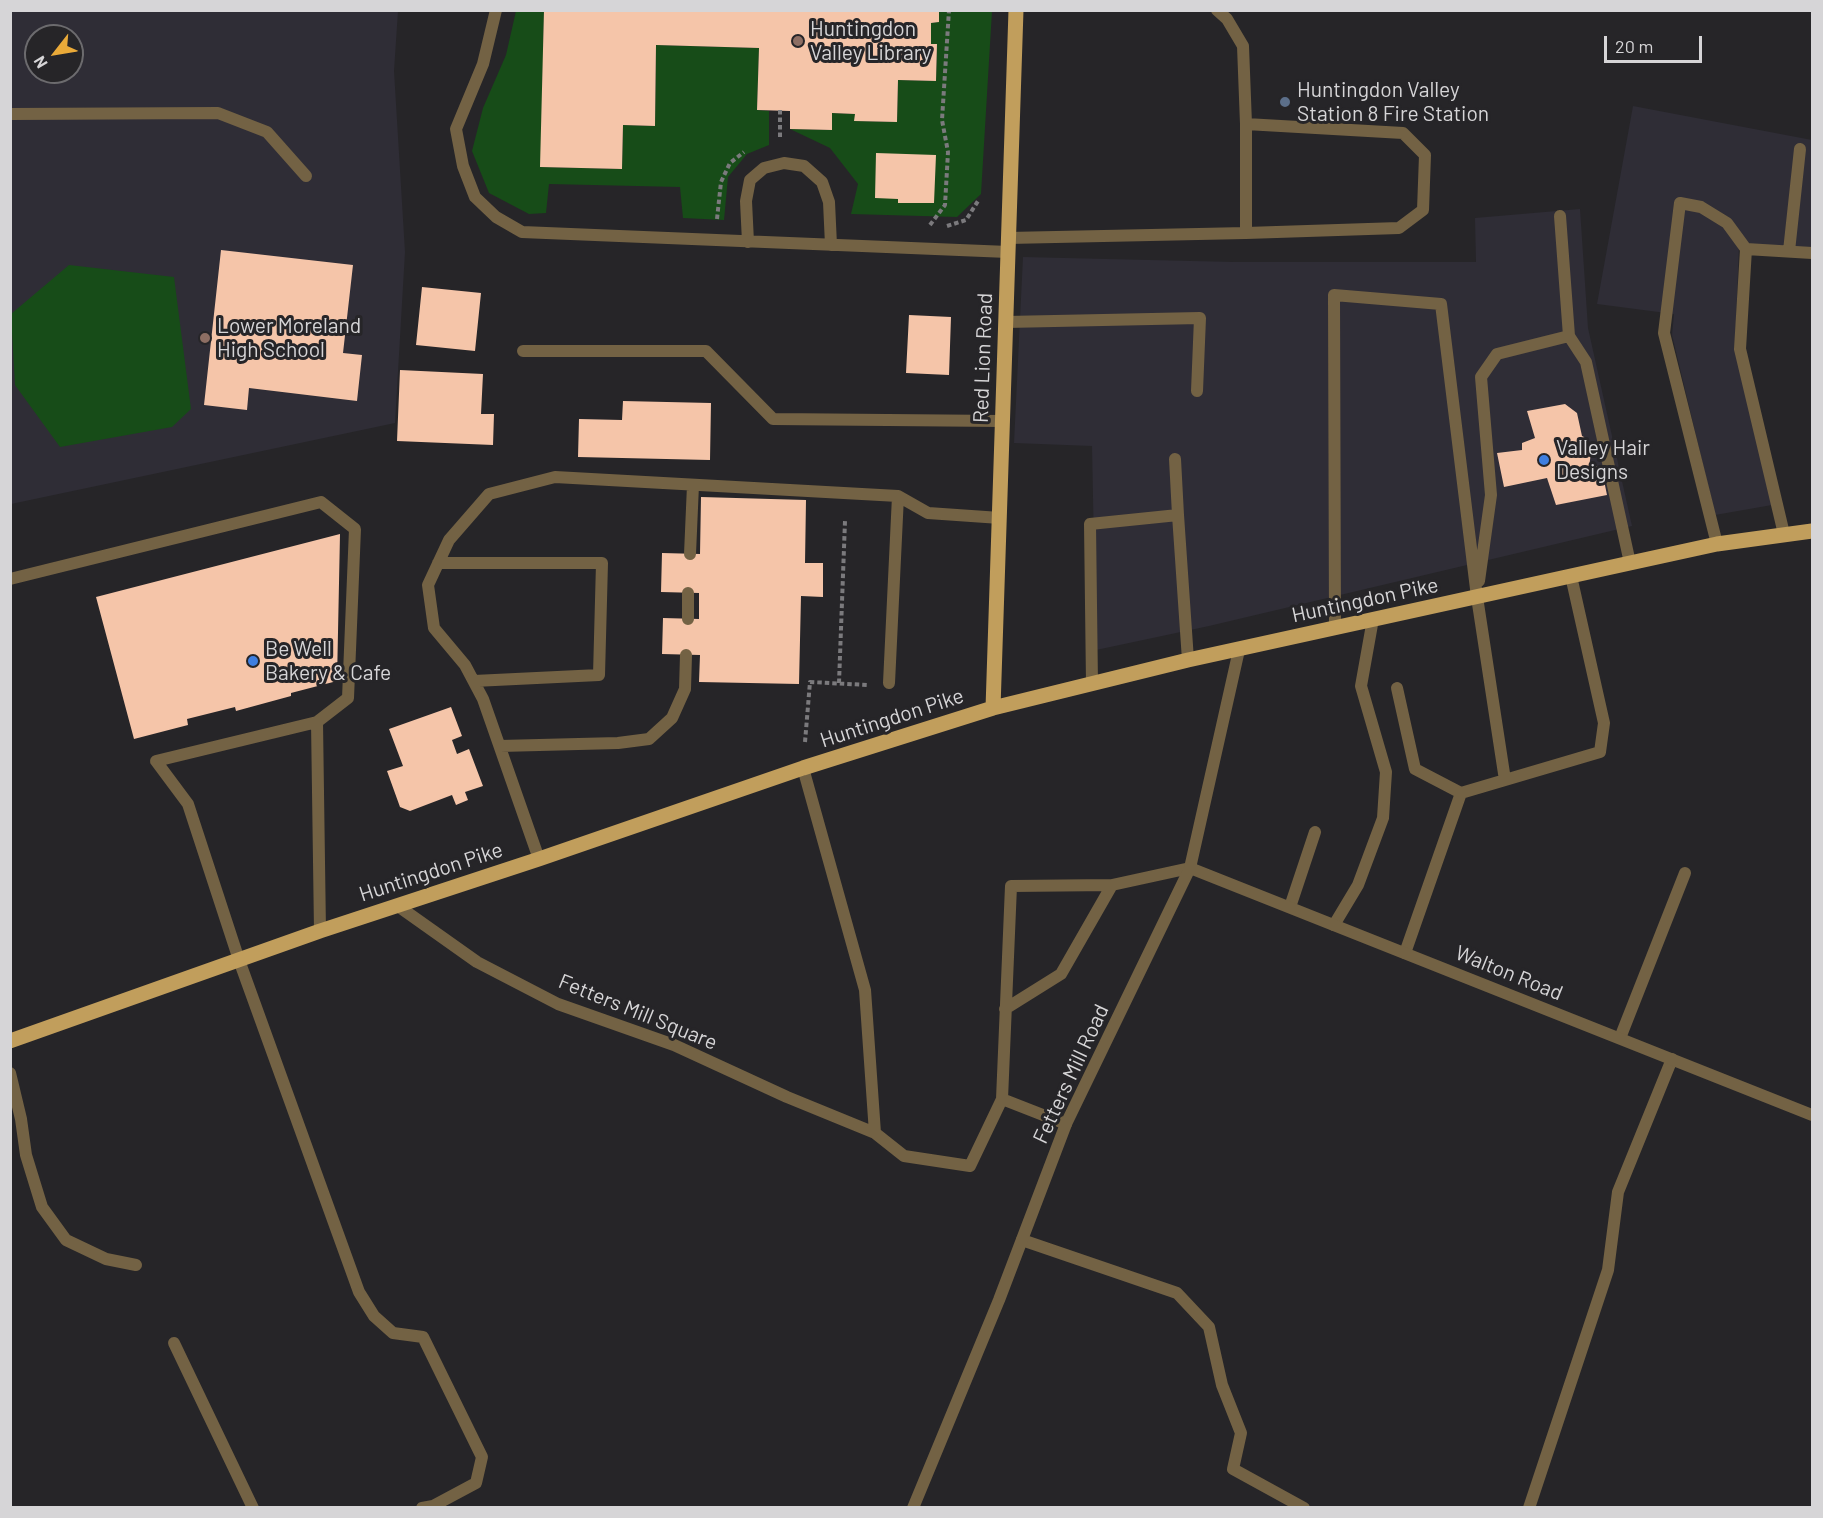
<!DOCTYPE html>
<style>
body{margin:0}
#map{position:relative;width:1823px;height:1518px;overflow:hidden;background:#262528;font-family:Barlow,sans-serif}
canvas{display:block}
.frame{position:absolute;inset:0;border:12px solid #d6d5d7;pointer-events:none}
.north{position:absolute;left:24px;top:24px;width:60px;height:60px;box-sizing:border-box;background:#262528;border:2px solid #6c6b6e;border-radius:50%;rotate:239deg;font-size:16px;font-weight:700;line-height:24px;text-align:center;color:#d6d5d7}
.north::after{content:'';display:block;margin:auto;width:21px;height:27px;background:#eaaa39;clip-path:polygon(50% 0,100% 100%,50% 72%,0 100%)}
.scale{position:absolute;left:1604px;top:36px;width:98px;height:27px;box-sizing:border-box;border:3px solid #d6d5d7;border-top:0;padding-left:8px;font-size:18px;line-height:21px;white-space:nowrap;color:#d6d5d7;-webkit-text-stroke:4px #262528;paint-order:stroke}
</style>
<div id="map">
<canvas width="1823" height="1518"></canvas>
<div class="frame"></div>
<div class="north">N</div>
<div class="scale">20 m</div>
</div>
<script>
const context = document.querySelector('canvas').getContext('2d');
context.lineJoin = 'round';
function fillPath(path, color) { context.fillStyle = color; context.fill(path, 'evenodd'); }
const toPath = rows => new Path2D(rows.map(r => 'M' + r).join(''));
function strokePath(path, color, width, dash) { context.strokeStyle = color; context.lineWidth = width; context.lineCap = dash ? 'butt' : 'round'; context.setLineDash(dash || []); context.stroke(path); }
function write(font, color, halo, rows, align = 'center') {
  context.font = font + ' Barlow,sans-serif'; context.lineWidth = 6; context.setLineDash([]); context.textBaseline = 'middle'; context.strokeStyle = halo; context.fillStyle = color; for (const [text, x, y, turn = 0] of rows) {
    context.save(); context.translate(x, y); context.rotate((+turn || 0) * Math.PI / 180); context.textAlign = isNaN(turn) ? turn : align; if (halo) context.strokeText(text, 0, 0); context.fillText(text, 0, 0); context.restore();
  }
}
const built = toPath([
 [10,11,398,11,394,71,405,252,395,423,11,504],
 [36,36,72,36,72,72,36,72],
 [1633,106,1812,140,1812,248,1739,245,1735,349,1772,505,1715,515,1672,335,1674,314,1597,304],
 [1580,209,1588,328,1632,526,1209,626,1096,650,1092,446,1014,443,1023,257,1234,262,1476,262,1475,218]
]);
const green = toPath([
 [516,11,544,11,541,167,622,169,623,125,655,126,656,45,759,48,757,110,769,111,769,145,747,154,728,177,724,220,683,218,680,187,549,184,546,213,529,214,489,193,472,151,483,108,506,55],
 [939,11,992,11,981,194,957,217,851,214,858,184,830,148,790,129,832,130,832,113,855,114,855,121,897,122,898,80,936,81,937,44,931,44,931,23,938,22],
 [69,265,174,277,191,409,172,427,60,447,15,385,11,314]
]);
const building = toPath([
 [544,10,939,10,939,22,931,23,931,44,937,44,936,81,898,80,897,122,854,121,855,114,832,113,832,130,790,129,790,111,757,110,759,48,656,45,655,126,623,125,622,169,540,167],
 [876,153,936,155,934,203,898,203,898,199,875,198],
 [221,250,353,265,343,353,362,355,357,401,249,388,247,410,204,405],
 [422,287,481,293,475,351,416,345],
 [909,315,951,317,949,375,906,373],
 [400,370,483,374,481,414,494,414,493,445,397,441],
 [623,401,711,403,710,460,578,457,579,419,622,420],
 [1565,404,1577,413,1582,436,1588,439,1591,453,1589,467,1601,466,1607,495,1556,505,1547,478,1504,487,1497,453,1522,450,1522,443,1535,438,1527,411],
 [701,497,806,500,805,563,823,563,823,597,801,596,799,684,699,682,700,655,662,654,663,618,699,619,699,593,661,592,662,553,700,554],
 [340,534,337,681,291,693,291,696,236,711,235,707,187,719,188,725,134,739,96,597],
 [451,707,462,736,452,740,457,754,469,749,483,786,465,792,468,800,456,805,452,795,410,811,400,807,387,771,403,766,389,729]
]);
const path = toPath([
 [780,110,780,140],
 [717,219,721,182,730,163,744,152],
 [930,225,945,205,948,152,942,120,949,10],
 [947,226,966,220,978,201],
 [839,683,845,521],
 [805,742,810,682,868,685]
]);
const service = toPath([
 [496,10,483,64,456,129,463,166,475,197,496,217,522,232,1008,252],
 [1217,10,1227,19,1243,46,1246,124],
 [10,114,218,113,267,132,306,176],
 [1560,216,1569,336],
 [1008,238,1246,233,1399,228,1423,210,1425,155,1403,133,1246,124,1246,233],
 [748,242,746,201,750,180,764,168,784,163,804,166,822,182,829,202,831,245],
 [1789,251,1800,149],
 [1006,322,1200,318,1197,391],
 [523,351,706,351,773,419,1002,421],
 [1175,459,1178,515],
 [1784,534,1740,349,1746,249,1812,253],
 [1717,544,1664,333,1680,203,1701,207,1727,223,1746,249],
 [690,554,693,485],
 [438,563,602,563,599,675,474,681],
 [10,579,321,502,355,529,348,698,317,722,156,761,188,804,239,960,359,1292,374,1316,393,1333,423,1337,482,1457,476,1483,433,1506,422,1508],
 [1479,581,1491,495,1481,377,1497,354,1569,336,1586,362,1630,563],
 [688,619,688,593],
 [1335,627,1334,295,1441,304,1477,597,1505,780],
 [889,683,898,496],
 [1092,684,1090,524,1178,515,1188,660],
 [1397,688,1415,769,1461,793,1405,953],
 [317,722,320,931],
 [500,746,618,743,649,739,672,718,685,689,686,655],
 [803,768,865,990,875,1133,904,1156,970,1166,1002,1099,1066,1124],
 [1461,793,1600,752,1604,723,1571,576],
 [539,859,483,699,465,665,434,628,428,585,449,540,489,494,555,477,898,496,928,513,1000,518],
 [398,906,477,962,558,1004,674,1045,787,1097,875,1133],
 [1290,907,1315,832],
 [1334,925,1358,885,1383,818,1386,772,1361,686,1373,619],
 [1005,1009,1061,974,1112,885],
 [1620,1038,1685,873],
 [10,1073,21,1119,26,1155,42,1207,66,1240,106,1259,136,1265],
 [1002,1099,1011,886,1112,885,1190,868],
 [1022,1240,1177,1293,1209,1327,1222,1385,1241,1433,1233,1469,1304,1508],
 [174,1343,253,1508],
 [1529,1508,1608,1270,1618,1192,1672,1059]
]);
const minor = toPath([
 [1190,868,1812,1115],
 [913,1508,999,1300,1066,1124,1190,868,1239,650]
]);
const primary = toPath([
 [993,708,1016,10],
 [10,1041,320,931,539,859,803,768,993,708,1188,660,1630,563,1717,544,1812,531]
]);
const markers = [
 [798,41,6,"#8d6e63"],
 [1285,102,6,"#5c6f8a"],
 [205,338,6,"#8d6e63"],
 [1544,460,6,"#3f7fe0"],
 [253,661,6,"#3f7fe0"]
];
const poiNames = [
 ["Huntingdon",810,29],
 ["Valley Library",810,53],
 ["Huntingdon Valley",1297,90],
 ["Station 8 Fire Station",1297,114],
 ["Lower Moreland",217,326],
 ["High School",217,350],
 ["Valley Hair",1556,448],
 ["Designs",1556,472],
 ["Be Well",265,649],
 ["Bakery & Cafe",265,673]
];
const streetNames = [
 ["Red Lion Road",983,358,-88],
 ["Huntingdon Pike",1365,600,-12],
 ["Huntingdon Pike",892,718,-18],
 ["Huntingdon Pike",431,872,-18],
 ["Walton Road",1509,973,22],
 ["Fetters Mill Square",638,1012,22],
 ["Fetters Mill Road",1071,1074,-65]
];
fillPath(built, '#2f2d36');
fillPath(green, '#174c18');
fillPath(building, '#f5c5a9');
strokePath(path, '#7b7a7d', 4, [4.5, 3]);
strokePath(service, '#736244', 12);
strokePath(minor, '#736244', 12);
strokePath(primary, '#c19e5c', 15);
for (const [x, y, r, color] of markers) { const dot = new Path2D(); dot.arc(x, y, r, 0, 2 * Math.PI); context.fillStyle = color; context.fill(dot); strokePath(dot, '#262528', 2); }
write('21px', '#d6d5d7', '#262528', poiNames, 'left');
write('21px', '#d6d5d7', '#262528', streetNames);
</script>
